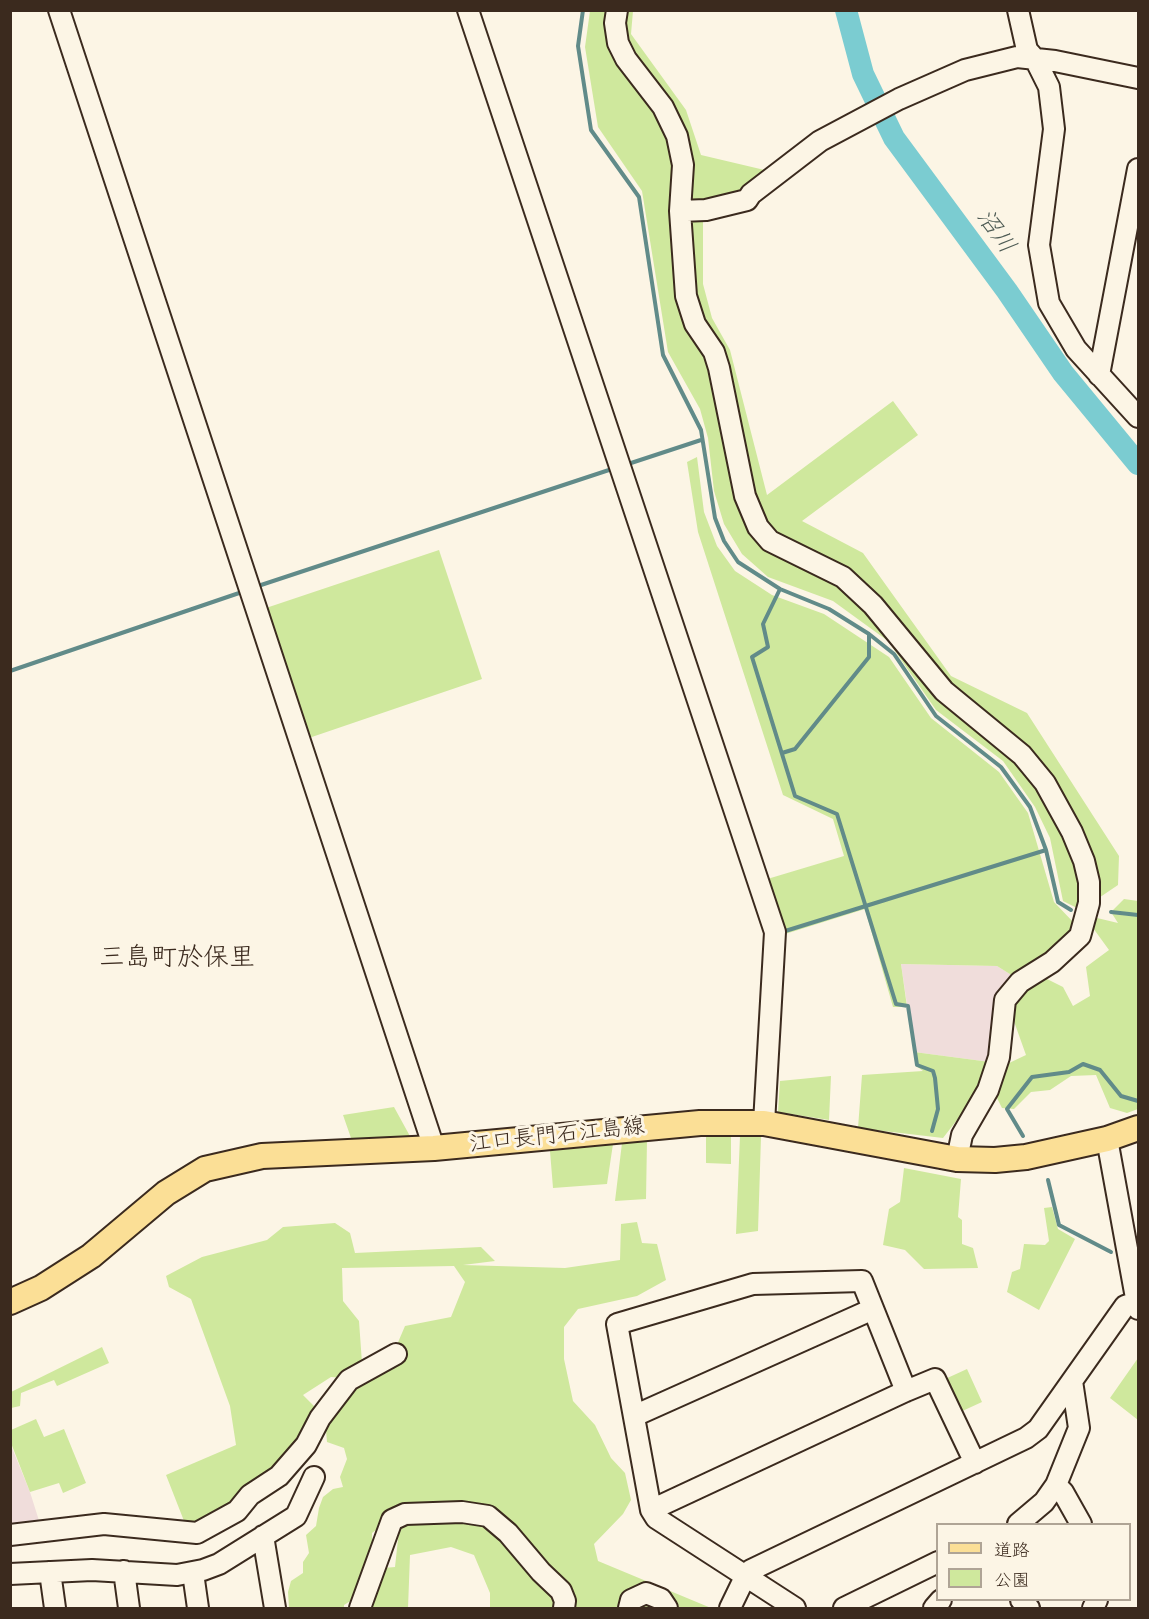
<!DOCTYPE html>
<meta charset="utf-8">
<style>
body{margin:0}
#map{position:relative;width:1149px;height:1619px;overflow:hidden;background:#fcf5e5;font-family:Itim,"Klee One",sans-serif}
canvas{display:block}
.frame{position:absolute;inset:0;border:12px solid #3b2a1e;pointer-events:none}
.legend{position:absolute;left:936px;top:1523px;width:195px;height:78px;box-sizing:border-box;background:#fcf5e5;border:2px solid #afa495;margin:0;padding:8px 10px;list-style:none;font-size:18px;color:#3b2a1e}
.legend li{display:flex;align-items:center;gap:12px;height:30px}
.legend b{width:30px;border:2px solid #afa495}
</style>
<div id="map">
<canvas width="1149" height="1619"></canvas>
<div class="frame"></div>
<ul class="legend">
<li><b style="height:8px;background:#fbdf96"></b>道路</li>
<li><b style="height:16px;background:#cfe89d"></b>公園</li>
</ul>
</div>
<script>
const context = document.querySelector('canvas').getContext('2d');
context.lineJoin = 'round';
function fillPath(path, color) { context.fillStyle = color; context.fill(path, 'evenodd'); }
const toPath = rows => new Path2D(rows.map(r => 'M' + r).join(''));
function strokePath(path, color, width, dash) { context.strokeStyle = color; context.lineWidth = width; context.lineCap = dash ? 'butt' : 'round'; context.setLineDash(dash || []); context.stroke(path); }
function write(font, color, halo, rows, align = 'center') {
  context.font = font + ' Itim,"Klee One",sans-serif'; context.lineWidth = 6; context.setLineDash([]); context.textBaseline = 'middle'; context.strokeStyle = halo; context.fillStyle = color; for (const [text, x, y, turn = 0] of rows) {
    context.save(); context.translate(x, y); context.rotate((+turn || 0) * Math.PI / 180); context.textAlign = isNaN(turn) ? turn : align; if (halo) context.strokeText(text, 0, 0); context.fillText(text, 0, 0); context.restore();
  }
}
const built = toPath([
 [901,964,997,966,1013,976,990,1062,914,1052],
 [10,1443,30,1492,41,1527,11,1530]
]);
const green = toPath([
 [590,11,633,11,631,34,686,110,701,155,773,172,703,215,703,284,712,318,730,350,767,495,893,401,918,435,802,521,863,553,951,676,1027,713,1119,856,1118,885,1081,910,1063,901,1050,838,1035,807,1003,761,936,710,888,641,833,601,768,577,742,554,724,524,714,491,708,438,700,409,668,352,642,191,598,127,585,47],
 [697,457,704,512,717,546,735,571,772,595,824,614,889,657,931,718,999,772,1028,813,1054,902,1076,925,1058,949,1013,976,997,966,901,964,907,1007,893,1007,865,909,782,935,764,880,844,856,833,819,783,795,698,532,687,462],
 [439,550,482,679,306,739,263,609],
 [1124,899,1138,901,1138,1109,1127,1113,1110,1108,1096,1075,1071,1076,1050,1090,1031,1092,1014,1109,1002,1108,995,1094,1007,1064,1026,1055,1011,1013,1017,995,1043,977,1063,987,1073,1006,1090,996,1086,967,1109,950,1093,928,1097,918,1118,923,1111,912],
 [914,1052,990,1062,974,1098,943,1138,858,1128,862,1075,923,1071,916,1066],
 [831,1076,829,1120,778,1112,780,1081],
 [394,1107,411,1138,351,1138,343,1115],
 [706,1136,731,1136,731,1164,706,1163],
 [740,1136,761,1137,758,1231,736,1234],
 [647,1140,646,1199,615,1201,622,1143],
 [613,1144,607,1184,553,1188,550,1151],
 [904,1168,961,1179,958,1217,962,1220,962,1244,973,1248,978,1268,924,1269,905,1250,883,1245,889,1209,900,1202],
 [1052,1207,1058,1229,1075,1239,1039,1310,1007,1292,1012,1272,1020,1269,1024,1244,1045,1245,1049,1241,1044,1208],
 [637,1222,642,1243,657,1244,666,1280,637,1296,578,1309,564,1327,564,1359,573,1401,595,1425,611,1458,625,1473,631,1500,623,1514,594,1544,598,1561,711,1608,490,1608,490,1593,474,1555,451,1547,410,1555,408,1608,367,1608,372,1600,372,1588,379,1575,384,1568,395,1567,400,1521,456,1515,488,1522,552,1591,562,1585,537,1564,512,1526,495,1515,464,1507,406,1509,389,1512,383,1525,372,1533,372,1549,352,1600,344,1605,344,1608,289,1608,288,1592,291,1581,303,1573,303,1562,309,1553,306,1535,316,1526,319,1508,323,1497,333,1489,343,1487,340,1477,347,1459,344,1448,327,1442,326,1430,349,1387,401,1357,396,1347,405,1326,451,1317,465,1282,454,1266,342,1268,343,1301,359,1321,362,1363,346,1378,331,1377,303,1395,316,1408,302,1441,232,1508,204,1524,186,1526,166,1475,236,1445,230,1406,191,1299,169,1287,166,1276,202,1257,267,1240,283,1227,335,1223,350,1233,355,1253,481,1247,495,1261,463,1265,565,1268,620,1260,621,1224],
 [102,1347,109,1363,57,1386,54,1380,21,1393,20,1406,11,1408,11,1392],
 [1138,1358,1138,1420,1110,1398],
 [967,1369,982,1402,958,1413,943,1380],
 [36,1419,44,1437,64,1429,86,1483,63,1493,59,1483,30,1492,11,1443,11,1430]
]);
const stream = toPath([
 [583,10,578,46,591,130,639,197,663,355,701,430,715,518,724,541,738,562,780,589,829,609,869,634,894,654,936,716,1001,767,1030,807,1046,850,1058,902,1071,910],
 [625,465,701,440],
 [255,587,615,468],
 [780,589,763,624,768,647,752,657,795,796,837,814,896,1004,908,1006,917,1065,933,1071,935,1078,938,1109,932,1131],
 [10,671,245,591],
 [782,753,795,749,869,657,869,635],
 [1111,912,1138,915],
 [782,932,1046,850],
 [1023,1136,1007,1109,1032,1077,1069,1072,1083,1064,1100,1070,1121,1096,1138,1101],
 [1048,1180,1059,1225,1111,1252]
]);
const river = toPath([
 [846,10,863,74,894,138,1007,291,1063,373,1138,464]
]);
const minor = toPath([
 [59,10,434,1148],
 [468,10,775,932,764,1123],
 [617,10,615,23,618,43,626,59,663,107,677,136,683,165,680,211,686,296,695,324,714,352,719,368,745,496,758,527,770,541,843,577,873,605,944,691,1022,755,1045,783,1072,832,1084,861,1089,882,1089,903,1080,936,1052,962,1020,982,1005,1000,999,1057,988,1090,962,1135,957,1159],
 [1018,10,1027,50,1035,59,1049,87,1054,129,1039,245,1049,303,1076,349,1138,417],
 [680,211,706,210,747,200,751,194,820,141,899,99,965,70,1017,57,1055,61,1138,78],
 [1099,375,1138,169],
 [1107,1139,1138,1309],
 [634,1416,873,1309],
 [1056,1485,1063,1492,1081,1524],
 [651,1510,906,1391],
 [1018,1524,1044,1502,1056,1485,1079,1428,1072,1381],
 [10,1535,104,1524,197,1533,237,1511,250,1495,279,1476,306,1445,320,1418,349,1380,396,1354],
 [263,1536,275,1608],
 [124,1571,129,1608],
 [50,1572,55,1608],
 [193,1573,198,1608],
 [10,1574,92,1570,177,1575,203,1570,219,1564,296,1516,314,1477],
 [1021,1600,1029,1608],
 [360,1608,392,1520,405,1514,462,1512,488,1516,508,1533,541,1572,561,1591,565,1601,564,1608],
 [629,1608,631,1600,646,1593,661,1599,667,1608],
 [730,1608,745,1577,751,1570,1026,1438,1038,1429,1125,1306,1137,1302],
 [795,1608,656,1518,651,1510,617,1324,753,1284,862,1281,906,1391,935,1379,975,1463],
 [844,1608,938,1562],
 [934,1608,941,1600],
 [1093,1608,1097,1600]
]);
const major = toPath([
 [10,1302,41,1288,91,1256,166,1193,205,1169,262,1156,434,1148,700,1123,764,1123,957,1159,995,1160,1026,1157,1107,1139,1138,1128]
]);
const streetNames = [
 ["江口長門石江島線",557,1136,-6]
];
const waterNames = [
 ["沼川",995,232,54]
];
const quarterNames = [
 ["三島町於保里",177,958]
];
fillPath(built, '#f0dddb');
fillPath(green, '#cfe89d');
strokePath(stream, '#618b89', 4);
strokePath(river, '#7bccd1', 22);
strokePath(minor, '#3b2a1e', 24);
strokePath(major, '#3b2a1e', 28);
strokePath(minor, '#fcf5e5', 20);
strokePath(major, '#fbdf96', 24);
write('22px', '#3b2a1e', '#fcf5e5', streetNames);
write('italic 24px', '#4e5b54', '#fcf5e5', waterNames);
write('26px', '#3b2a1e', '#fcf5e5', quarterNames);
</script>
